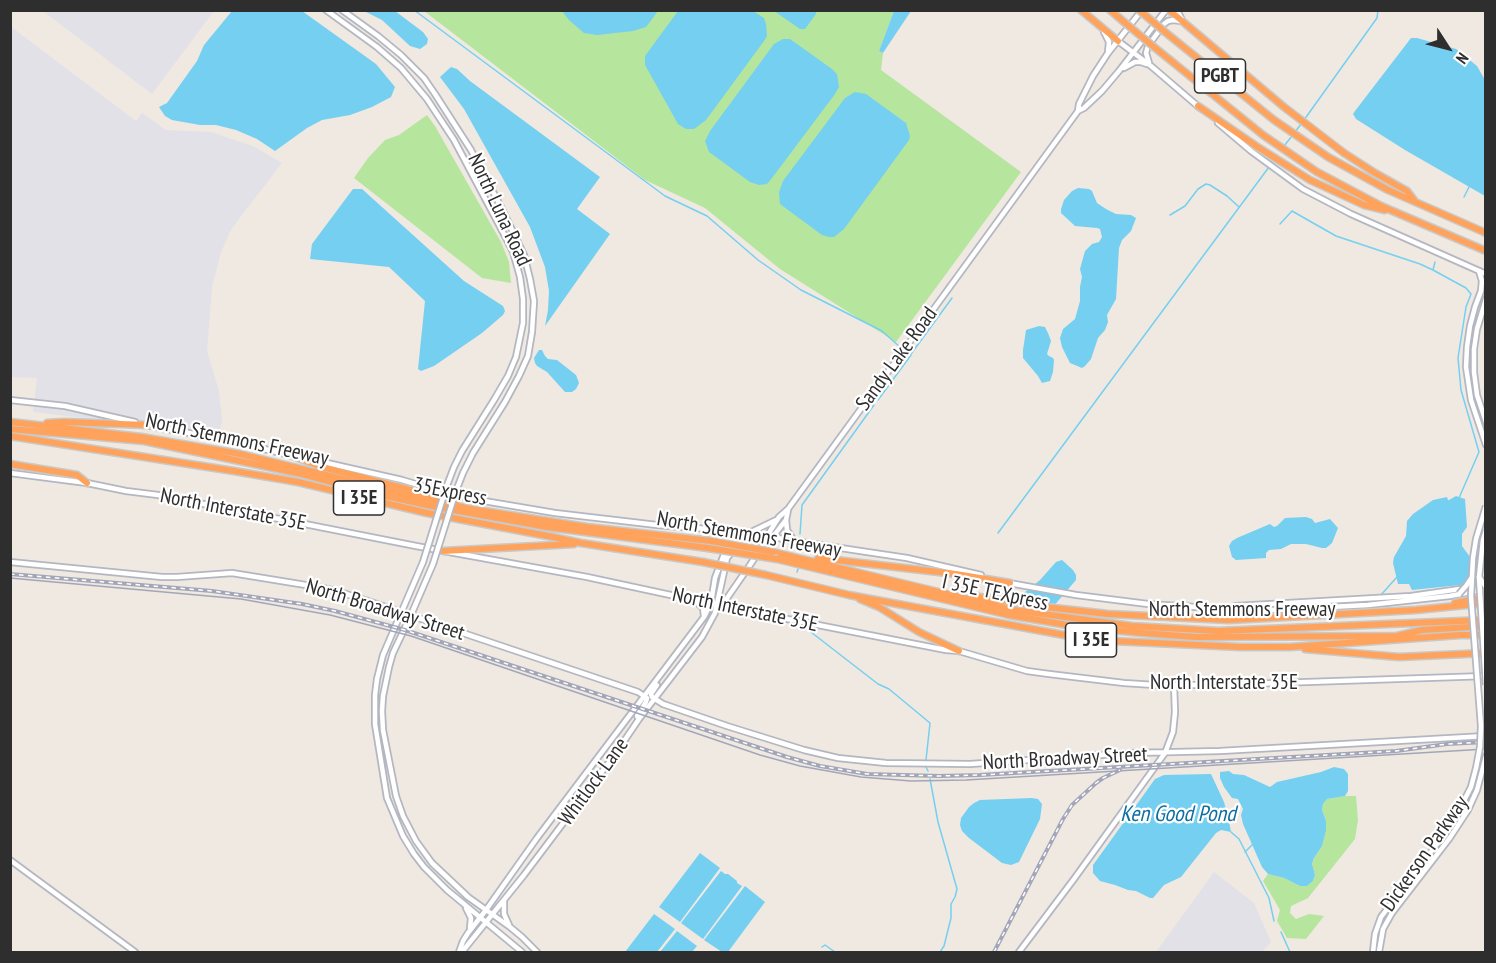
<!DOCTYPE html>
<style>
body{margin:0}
#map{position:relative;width:1496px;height:963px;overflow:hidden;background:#efe9e1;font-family:"PT Sans Narrow",sans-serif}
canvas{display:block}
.frame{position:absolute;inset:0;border:12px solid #2e2e2e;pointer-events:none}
.north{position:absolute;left:1418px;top:18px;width:60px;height:60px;-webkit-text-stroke:4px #fff;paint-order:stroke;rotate:126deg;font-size:16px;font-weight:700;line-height:24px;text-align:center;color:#2e2e2e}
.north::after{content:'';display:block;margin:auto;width:21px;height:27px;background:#2e2e2e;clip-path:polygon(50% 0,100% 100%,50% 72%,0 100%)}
</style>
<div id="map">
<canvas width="1496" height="963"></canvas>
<div class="frame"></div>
<div class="north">N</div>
</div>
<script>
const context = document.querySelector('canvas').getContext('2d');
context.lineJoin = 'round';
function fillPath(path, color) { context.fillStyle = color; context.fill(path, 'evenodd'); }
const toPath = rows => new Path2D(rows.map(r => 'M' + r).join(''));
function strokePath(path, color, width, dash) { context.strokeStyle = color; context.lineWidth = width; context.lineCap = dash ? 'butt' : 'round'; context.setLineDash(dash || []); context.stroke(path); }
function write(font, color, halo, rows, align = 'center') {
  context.font = font + ' "PT Sans Narrow",sans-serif'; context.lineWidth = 4.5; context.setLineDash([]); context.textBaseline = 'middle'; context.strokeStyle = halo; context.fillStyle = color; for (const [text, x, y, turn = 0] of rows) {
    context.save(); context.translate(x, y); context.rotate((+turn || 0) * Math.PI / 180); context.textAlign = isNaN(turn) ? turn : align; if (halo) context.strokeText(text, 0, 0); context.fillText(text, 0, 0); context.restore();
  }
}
const industrial = toPath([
 [43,11,214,11,152,94],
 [10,26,136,121,142,113,166,130,211,132,253,146,282,163,232,228,221,252,212,287,207,351,219,391,222,421,218,436,202,432,33,412,37,378,11,377],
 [1214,872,1254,903,1271,942,1262,952,1156,952]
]);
const green = toPath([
 [424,11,894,11,879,51,883,53,881,70,1021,172,896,342,780,269,705,208,645,180],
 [427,115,435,126,501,242,509,262,511,283,482,278,354,178,368,158,385,140,399,135],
 [1345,796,1356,796,1358,820,1355,839,1308,898,1291,906,1290,913,1296,919,1309,914,1324,916,1306,939,1287,938,1277,921,1280,910,1263,881,1268,874,1284,878,1300,886,1307,886,1313,881,1315,875,1312,865,1314,858,1322,846,1326,821,1322,810,1323,804,1327,799]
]);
const water = toPath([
 [232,11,302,11,376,64,395,87,391,97,372,107,350,115,322,120,307,128,275,151,257,139,236,130,216,125,200,125,172,120,165,116,159,107,167,103,197,61,204,45],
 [364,11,395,11,423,32,428,39,427,44,420,49,410,46,382,20],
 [562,11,658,11,646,27,633,31,597,35,584,33,569,20],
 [678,11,753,11,764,18,766,24,767,36,764,41,706,120,694,129,686,129,678,124,645,65,645,56],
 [774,11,816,11,816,14,805,29,800,29],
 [894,11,911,11,883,53,879,51],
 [1411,38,1417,38,1456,49,1477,66,1485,80,1485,196,1405,150,1356,119,1353,114,1355,111],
 [783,39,790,39,832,69,837,74,839,87,835,94,772,178,767,184,759,185,750,182,709,152,705,141,710,131,774,44],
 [451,67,457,69,470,81,600,177,577,209,610,234,545,326,548,310,549,291,545,267,530,227,464,109,440,77],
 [855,92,866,94,906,123,910,136,909,140,844,229,834,237,829,237,822,235,780,204,779,192,783,181,845,98],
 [1078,188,1089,189,1092,191,1097,203,1106,209,1116,214,1131,215,1136,218,1131,231,1122,240,1119,248,1116,299,1107,315,1108,322,1105,330,1098,338,1091,359,1085,366,1082,368,1070,363,1062,347,1060,338,1063,329,1075,319,1080,301,1080,287,1082,277,1080,269,1085,251,1092,244,1099,242,1102,237,1100,229,1097,228,1075,226,1061,213,1061,209,1064,200,1072,191],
 [353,189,362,189,464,281,503,306,505,311,503,315,482,333,434,366,421,371,418,369,425,301,389,267,310,259,312,244],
 [1039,326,1045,327,1048,333,1051,341,1047,354,1049,356,1053,358,1054,360,1053,372,1050,381,1042,383,1038,376,1023,358,1023,350,1026,330],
 [539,350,542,350,545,356,548,359,557,360,576,375,579,383,576,389,572,392,565,392,547,372,537,366,535,363,534,358],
 [1456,496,1465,499,1467,527,1462,534,1462,546,1470,557,1472,563,1470,584,1412,590,1409,584,1398,584,1393,563,1394,557,1406,536,1407,521,1413,514,1433,500,1447,497,1448,500,1449,500],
 [1306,517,1312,519,1315,523,1330,519,1338,528,1332,543,1326,548,1322,548,1306,544,1291,544,1281,549,1269,550,1266,553,1266,558,1236,560,1232,557,1229,546,1232,541,1237,538,1270,524,1274,527,1277,526,1285,518],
 [1062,560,1073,570,1076,575,1076,580,1052,608,1042,617,1010,609,1014,601,1040,580,1056,562],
 [1334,767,1344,769,1348,774,1348,791,1345,796,1327,799,1323,804,1322,810,1326,821,1326,830,1322,846,1314,858,1312,864,1315,875,1313,881,1307,886,1300,886,1284,878,1268,874,1262,867,1243,824,1241,815,1243,809,1238,799,1232,798,1224,787,1220,778,1220,772,1229,771,1233,774,1244,775,1270,787,1277,782,1321,772],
 [1211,774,1224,802,1228,816,1231,832,1221,830,1216,833,1181,877,1164,885,1153,898,1150,898,1136,891,1128,890,1115,885,1100,881,1093,873,1093,865,1155,779,1164,775],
 [1032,798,1038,799,1042,804,1040,819,1019,862,1011,865,1002,863,969,838,962,831,960,825,961,818,969,807,974,803,980,800],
 [700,853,720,868,680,922,659,907],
 [721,871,725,874,728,874,737,881,737,883,742,886,703,939,681,923],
 [745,886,765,902,728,952,722,952,704,940],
 [654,914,675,929,657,952,625,952],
 [677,931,697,946,692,952,660,952]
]);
const stream = toPath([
 [414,10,665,196,707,216,758,260,801,290,882,331,900,347],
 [1304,120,1377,18,1378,10],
 [1295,132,1301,124],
 [1284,146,1292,136],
 [1464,197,1469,187],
 [1170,215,1185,206,1198,189,1206,184,1210,185,1227,196,1239,207],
 [1280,224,1292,211,1336,236,1420,264,1433,270],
 [1435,262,1433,270,1466,288,1471,294,1466,307,1458,358,1461,390,1479,452,1459,498],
 [910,354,911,354,952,298],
 [878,400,911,355],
 [998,533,1269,167],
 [800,534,802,505,874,405],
 [797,572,798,569],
 [1380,596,1397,577],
 [807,626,807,629,878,684,889,689,930,723,926,760],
 [926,767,928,771],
 [930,779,938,822,957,889,955,897,951,904,951,918,944,946,940,952],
 [1231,832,1239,839,1269,898,1274,921],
 [1245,852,1253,844],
 [1281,932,1290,952],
 [822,947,825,945,835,952]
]);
const tertiary = toPath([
 [1479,271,1482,281,1481,291,1475,307,1470,326,1467,347,1466,367,1471,400,1486,445],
 [1486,299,1477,329,1474,349,1474,372,1477,395,1486,422],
 [10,562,162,577,177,577,232,573,318,587,340,592,365,600,638,692,644,696],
 [655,699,663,704,727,726,804,750,838,758,886,763,970,764,1131,753,1220,751,1486,736],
 [10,860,135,952],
 [1019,952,1074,879,1165,753,1173,732,1175,712,1174,685],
 [1373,952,1375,934,1381,917,1444,835],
 [1379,952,1383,929,1392,913,1449,839,1468,810,1477,790,1486,756]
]);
const secondary = toPath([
 [326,10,377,47,401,68,427,99,454,140,505,236,513,252,520,277,523,299,523,323,516,357,508,376,494,400,462,451,454,467,446,488],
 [342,10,378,36,401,55,424,78,435,94,471,150,500,205,524,255,530,279,534,301,532,332,528,356,519,376,505,402,473,453,463,473,456,491],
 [1177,10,1182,20],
 [1104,32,1109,42,1108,52],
 [1118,41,1151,66,1200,108],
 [1149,63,1146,53,1148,46,1164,24,1168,21,1173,20,1181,21],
 [1124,68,1135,62,1141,62,1147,64],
 [1078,111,1079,104,1093,76,1108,53,1142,10],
 [1218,123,1251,151,1303,189,1351,214,1486,274],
 [10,400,65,406,135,422],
 [146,425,221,439,290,455],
 [305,458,402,480,449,494,490,502,555,513,657,525,721,530,767,536,794,541,907,558,981,575],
 [10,473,87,483,126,491,158,495,416,546,587,577,731,608,946,650,959,651,1027,671,1049,674,1124,683,1155,685,1218,685,1486,676],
 [788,510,786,520,787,530,794,541],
 [772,538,785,521],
 [423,562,383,655,377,679,375,695,375,724,387,798,403,836,414,854,424,867,447,890,522,952],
 [433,564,411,615,393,653,389,667,383,696,382,711,383,730,396,796,403,816,416,841,432,863,468,897,510,927,522,937,537,952],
 [1009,583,1076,595,1148,604,1228,609,1235,606,1411,596,1460,589,1483,584],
 [695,601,703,608,704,616],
 [716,603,725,601,750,565,765,542,767,536,779,517,788,509,1078,111,1084,108,1102,91,1119,71,1166,10],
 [1229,610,1234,612,1368,605,1450,596,1486,589],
 [655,699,652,697,651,694,657,685],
 [639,719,637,716,646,702,647,698,644,696],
 [504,901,504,914,509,925],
 [466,908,471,918,470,928],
 [459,952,463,941,468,933,486,910,537,838,704,617,711,603,715,578,726,549,740,542,747,534,776,520],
 [462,952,524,875,616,753,639,719,702,637,715,613,727,558,738,544]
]);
const motorway = toPath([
 [1081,10,1118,41],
 [1110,10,1124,22],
 [1169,10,1284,107,1344,153,1375,173,1407,191,1414,200],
 [1165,32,1274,120,1328,157,1388,190,1486,233],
 [1154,47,1263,135,1317,172,1381,206,1486,251],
 [1198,106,1256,146,1310,180,1364,205,1385,210],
 [10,422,141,437,240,454,433,501,471,509,587,527,711,541],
 [47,423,64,422,149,425],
 [10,429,144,441,302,474,368,492,431,506,547,527,708,548],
 [10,436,234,471,298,482,427,513,553,537,581,543,703,562],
 [288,454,322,467,457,502],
 [10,464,77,475,87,483],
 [443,551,574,544],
 [773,552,1013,610,1132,626,1218,631,1486,620],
 [818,558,956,574,1010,583],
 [777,559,1009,615,1079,627,1143,633,1195,637,1397,636,1422,630,1486,626],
 [766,575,849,595,1091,640,1240,647,1290,647,1460,635,1486,635],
 [973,596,1045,607,1108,614,1229,620,1416,610,1486,603],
 [860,599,879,607,919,632,959,651],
 [1455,603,1486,597],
 [1305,649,1399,657,1486,653]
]);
const tram = toPath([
 [10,578,241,599,330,615,411,636,760,755,800,766,861,777,911,781,966,780,1486,749]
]);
const rail = toPath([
 [10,574,212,591,302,604,335,611,405,630,787,757,820,766,867,774,939,776,980,775,1396,751,1447,744,1486,742],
 [994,952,1063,819,1072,805,1096,783,1103,778,1120,770]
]);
const tertiaryBridge = toPath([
 [1486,530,1483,540,1479,577,1486,685],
 [1444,835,1454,820,1471,787,1476,768,1480,747,1481,726,1471,596,1473,558,1476,539,1486,506]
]);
const secondaryBridge = toPath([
 [423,562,446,488],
 [433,564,456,491],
 [1479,577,1486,587],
 [1459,594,1466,586,1472,577]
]);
const motorwayBridge = toPath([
 [1139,10,1165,32],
 [1124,22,1154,47],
 [711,541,773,552],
 [708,548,777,559],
 [703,562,766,575]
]);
const shields = [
 [1220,76,51],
 [359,498,51],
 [1091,640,51]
];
const shieldNames = [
 ["PGBT",1220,76],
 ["I 35E",359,498],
 ["I 35E",1091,640]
];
const streetNames = [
 ["North Luna Road",499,210,65],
 ["Sandy Lake Road",897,359,-54],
 ["North Stemmons Freeway",237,440,12],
 ["35Express",450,492,11],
 ["North Interstate 35E",233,510,11],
 ["North Stemmons Freeway",749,535,10],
 ["I 35E TEXpress",995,593,12],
 ["North Broadway Street",385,610,17],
 ["North Interstate 35E",745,610,12],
 ["North Stemmons Freeway",1242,610],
 ["North Interstate 35E",1224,683],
 ["North Broadway Street",1065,759,-3],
 ["Whitlock Lane",594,782,-54],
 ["Dickerson Parkway",1425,854,-55]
];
const waterNames = [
 ["Ken Good Pond",1178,815]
];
fillPath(industrial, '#e3e1e8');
fillPath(green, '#b6e59e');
fillPath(water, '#75cff0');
strokePath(stream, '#75cff0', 1.5);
strokePath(tertiary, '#b4b7c1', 8);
strokePath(secondary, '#b4b7c1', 8);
strokePath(motorway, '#c9c9c9', 9);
strokePath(tertiary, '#fff', 4.5);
strokePath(secondary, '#fff', 4.5);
strokePath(motorway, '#ffa35c', 6);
strokePath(tram, '#a3a6b8', 1.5);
strokePath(rail, '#a3a6b8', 4);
strokePath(rail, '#fff', 1.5, [4.5]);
strokePath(tertiaryBridge, '#b4b7c1', 8, []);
strokePath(secondaryBridge, '#b4b7c1', 8, []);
strokePath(motorwayBridge, '#c9c9c9', 9, []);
strokePath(tertiaryBridge, '#fff', 4.5);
strokePath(secondaryBridge, '#fff', 4.5);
strokePath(motorwayBridge, '#ffa35c', 6);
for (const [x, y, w] of shields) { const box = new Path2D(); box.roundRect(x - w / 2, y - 17, w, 34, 4.5); context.fillStyle = '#fff'; context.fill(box); strokePath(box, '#2e2e2e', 1.5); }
write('bold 20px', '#2e2e2e', null, shieldNames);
write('21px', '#2e2e2e', '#fff', streetNames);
write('italic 22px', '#0d6fa3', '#fff', waterNames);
</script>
